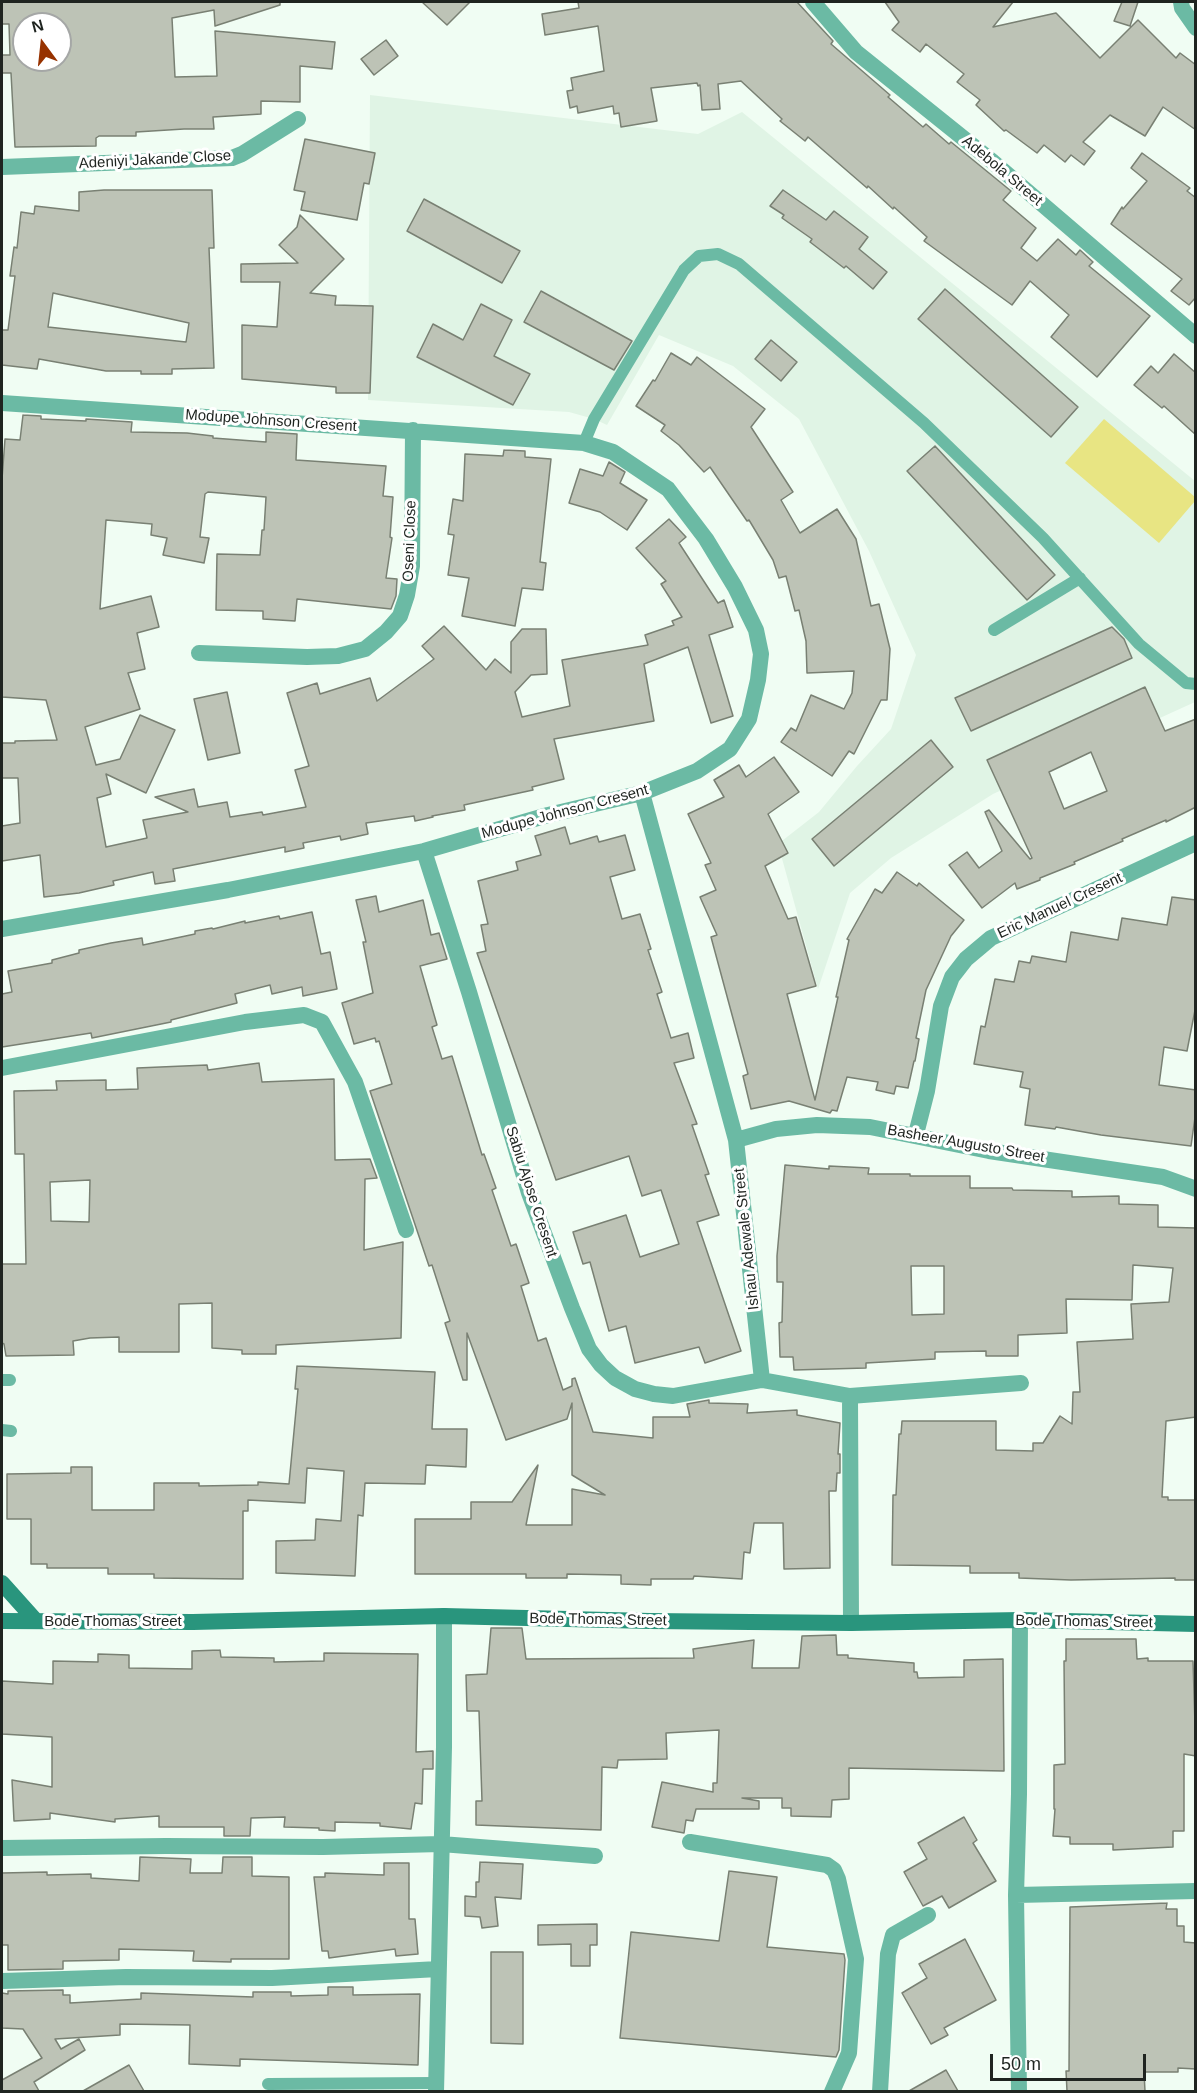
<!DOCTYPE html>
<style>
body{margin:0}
#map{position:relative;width:1197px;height:2093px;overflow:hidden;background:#f0fdf3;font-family:Helvetica,sans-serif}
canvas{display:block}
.frame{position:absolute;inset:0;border:3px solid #1f2420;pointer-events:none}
.north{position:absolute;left:12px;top:12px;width:60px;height:60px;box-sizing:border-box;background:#fff;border:2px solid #a5a7a6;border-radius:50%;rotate:345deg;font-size:16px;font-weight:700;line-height:24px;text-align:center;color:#1f2420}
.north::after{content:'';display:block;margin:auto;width:21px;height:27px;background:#973200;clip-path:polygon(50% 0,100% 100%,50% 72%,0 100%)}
.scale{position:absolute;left:990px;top:2054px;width:156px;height:27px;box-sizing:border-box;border:3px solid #1f2420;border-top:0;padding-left:8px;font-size:18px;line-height:21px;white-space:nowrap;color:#1f2420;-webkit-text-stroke:4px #fff;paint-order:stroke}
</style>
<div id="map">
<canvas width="1197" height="2093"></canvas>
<div class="frame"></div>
<div class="north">N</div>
<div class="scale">50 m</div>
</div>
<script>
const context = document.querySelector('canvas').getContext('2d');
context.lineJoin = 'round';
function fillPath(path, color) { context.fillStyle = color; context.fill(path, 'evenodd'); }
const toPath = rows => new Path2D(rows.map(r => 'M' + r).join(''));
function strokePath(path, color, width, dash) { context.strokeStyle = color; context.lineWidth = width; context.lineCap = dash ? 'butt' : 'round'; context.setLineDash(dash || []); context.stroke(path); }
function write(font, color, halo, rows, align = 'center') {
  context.font = font + ' Helvetica,sans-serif'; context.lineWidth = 6; context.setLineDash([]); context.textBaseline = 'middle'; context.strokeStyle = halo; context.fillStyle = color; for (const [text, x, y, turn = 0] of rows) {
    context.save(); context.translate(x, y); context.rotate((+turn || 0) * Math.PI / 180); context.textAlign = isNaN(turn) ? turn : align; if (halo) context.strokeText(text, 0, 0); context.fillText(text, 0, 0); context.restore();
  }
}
const built = toPath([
 [370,95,698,134,742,112,1195,481,1195,702,993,794,891,858,850,893,818,989,778,844,819,812,857,766,891,729,916,655,869,551,799,419,733,366,659,335,607,425,594,419,569,412,368,400]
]);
const green = toPath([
 [1104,419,1195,497,1195,501,1159,543,1065,463]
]);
const building = toPath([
 [2,2,280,2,280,5,215,26,214,10,172,18,175,77,217,76,215,31,335,42,332,69,300,66,300,102,261,101,261,114,213,117,214,129,184,129,136,132,136,136,99,136,96,138,96,146,15,147,11,73,2,73,2,55,10,55,9,24,2,24,2,2],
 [24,24,60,24,60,60,24,60,24,24],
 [422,2,470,2,447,25,422,2],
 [578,2,797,2,833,41,831,44,890,95,888,97,923,127,926,124,949,144,951,142,1011,191,1003,200,1036,228,1021,248,1037,261,1058,239,1076,255,1080,250,1093,262,1089,266,1150,316,1097,377,1051,337,1069,315,1030,281,1012,305,924,241,927,237,894,207,893,209,868,186,867,188,808,137,805,141,780,121,782,119,741,81,718,84,720,109,702,110,700,85,698,86,697,83,651,88,657,121,621,127,619,113,614,114,613,106,578,113,577,106,570,108,567,91,573,90,571,78,604,71,598,26,545,35,542,14,579,8,578,2],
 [885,2,1013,2,993,27,1056,13,1100,58,1138,20,1176,58,1180,53,1196,65,1196,130,1163,107,1145,136,1110,115,1083,142,1095,151,1084,165,1071,155,1065,162,1044,145,1037,153,1006,130,1004,131,976,105,980,100,957,82,964,74,926,44,920,52,892,30,899,22,885,2],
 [1122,2,1138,2,1130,26,1114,21,1122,2],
 [386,40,398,56,374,75,361,59,386,40],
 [305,139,375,153,369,184,364,183,357,220,301,210,305,192,294,190,305,139],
 [1142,153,1190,188,1187,191,1196,198,1196,297,1189,305,1171,291,1182,279,1111,224,1122,207,1123,209,1147,181,1131,168,1142,153],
 [104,190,212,190,214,248,209,248,214,368,172,369,172,374,141,374,141,371,106,371,39,359,37,369,2,365,2,330,8,330,15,276,10,276,14,247,17,248,21,212,34,214,35,206,79,211,79,192,104,190],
 [53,293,189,323,186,342,48,327,53,293],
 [783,190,826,220,834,211,868,237,859,249,887,272,873,289,846,266,844,268,810,242,812,239,782,218,784,215,770,206,783,190],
 [424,199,520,251,502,283,407,231,424,199],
 [300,215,344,259,310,293,336,296,335,305,373,306,370,393,336,393,336,387,242,379,242,325,277,327,280,282,241,282,241,264,298,263,279,245,297,227,300,215],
 [945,289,1078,407,1051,437,918,319,945,289],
 [541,291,632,341,614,370,524,322,541,291],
 [481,304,512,320,494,356,530,374,513,405,417,357,433,324,463,340,481,304],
 [771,340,797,362,781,381,755,359,771,340],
 [671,353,691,365,697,357,765,409,751,427,793,492,781,500,800,533,837,509,856,539,871,606,879,604,890,649,887,700,881,700,854,754,849,751,832,776,781,742,791,728,796,731,811,695,844,709,852,693,854,671,807,673,806,641,799,610,795,611,786,576,779,578,773,560,749,520,747,521,710,467,704,472,679,445,661,431,665,425,636,406,653,380,655,381,671,353],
 [1174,354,1196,373,1196,435,1164,406,1162,408,1134,385,1151,366,1158,373,1174,354],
 [23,415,41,416,41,419,86,421,86,419,132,422,131,432,187,433,213,436,213,438,266,442,266,432,297,434,296,460,386,466,383,496,393,497,390,537,392,538,386,578,397,579,396,596,391,609,297,599,295,621,263,619,263,611,216,610,217,554,260,555,262,530,264,530,266,497,208,492,205,494,200,537,209,538,204,563,163,555,167,538,151,535,152,524,106,520,100,609,151,596,159,627,137,633,145,669,128,673,140,709,85,727,96,765,120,759,140,715,175,730,146,793,106,774,111,794,97,798,106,847,147,838,143,820,188,812,155,797,194,789,198,807,227,802,230,817,262,812,263,815,306,807,295,770,309,766,287,693,317,683,320,694,370,678,377,701,434,659,422,646,444,626,486,670,495,659,511,673,511,642,522,629,546,629,547,674,531,675,515,692,522,717,570,706,562,660,648,645,645,635,674,625,672,621,682,617,661,584,666,581,636,548,669,519,686,537,679,543,718,603,724,600,733,627,709,635,733,716,711,723,688,647,644,664,654,721,554,739,564,779,532,787,533,790,464,805,465,810,432,816,433,817,415,821,414,816,366,823,368,834,341,840,340,836,303,843,304,848,285,852,285,847,173,869,175,881,155,884,153,872,113,881,114,885,79,893,44,897,40,855,2,861,2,826,20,823,18,778,2,778,2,743,15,743,15,741,57,740,46,700,2,697,2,479,5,439,20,440,23,415],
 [935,446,1055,575,1027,600,907,471,935,446],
 [504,450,525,451,525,457,551,459,540,562,546,563,543,590,522,588,515,626,462,616,469,578,448,575,454,535,448,534,453,499,463,501,465,454,503,456,504,450],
 [609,462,625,472,620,483,647,500,627,530,600,512,569,503,580,469,603,476,609,462],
 [1112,627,1124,639,1132,658,971,731,955,698,1112,627],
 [1145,687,1165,731,1196,719,1196,807,1166,822,1166,820,1122,839,1123,841,1074,862,1075,864,1040,878,1040,880,1017,889,1015,883,982,908,949,865,967,852,979,868,1002,851,985,812,989,810,1030,859,1032,858,987,760,1145,687],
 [1091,752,1107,791,1064,809,1049,772,1091,752],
 [227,692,240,753,208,760,194,699,227,692],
 [931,740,953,767,834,866,812,839,931,740],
 [774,757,799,792,768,814,788,853,765,866,788,919,796,917,816,986,787,994,815,1100,838,997,836,997,849,940,847,939,875,889,882,893,897,872,917,886,919,883,964,920,951,936,926,990,916,1038,919,1039,915,1061,914,1061,908,1088,896,1086,894,1094,876,1090,878,1082,847,1077,837,1111,832,1110,830,1113,789,1101,751,1109,743,1076,748,1074,711,937,717,935,700,897,716,890,705,865,711,863,688,814,724,797,714,780,739,765,746,777,774,757],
 [565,827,570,844,597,836,599,842,625,835,635,870,610,877,622,919,640,914,651,949,648,950,662,992,657,994,671,1038,688,1033,694,1058,674,1063,697,1124,692,1125,709,1174,705,1175,719,1215,697,1222,741,1351,705,1363,699,1347,635,1363,626,1326,609,1331,590,1262,583,1264,573,1232,626,1215,640,1257,679,1244,661,1190,642,1196,629,1156,556,1180,477,953,486,951,481,925,488,924,478,881,518,870,516,862,541,855,535,836,565,827],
 [376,896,379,912,423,900,431,935,439,933,447,959,420,966,437,1025,432,1027,442,1059,452,1056,482,1155,484,1154,496,1188,492,1190,511,1246,516,1244,529,1283,521,1286,538,1341,546,1338,563,1390,572,1386,572,1379,575,1378,593,1432,653,1438,653,1417,690,1417,687,1404,709,1400,709,1403,748,1404,747,1413,797,1410,797,1415,840,1423,838,1454,840,1454,840,1473,837,1473,836,1491,829,1491,830,1568,784,1569,783,1523,754,1523,750,1553,744,1552,742,1579,694,1576,693,1579,651,1579,651,1585,621,1584,621,1575,567,1574,567,1578,526,1578,526,1574,415,1574,415,1519,471,1519,471,1502,512,1502,538,1465,526,1525,572,1525,572,1489,605,1495,572,1475,572,1403,567,1419,506,1440,467,1333,467,1380,463,1380,445,1323,450,1321,432,1265,429,1266,370,1091,392,1084,379,1041,376,1042,375,1038,354,1044,342,1003,373,993,363,942,366,942,356,900,376,896],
 [1172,897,1196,900,1196,1005,1187,1051,1164,1047,1159,1085,1196,1090,1196,1110,1191,1146,1101,1135,1056,1127,1055,1129,1025,1125,1030,1089,1020,1087,1023,1072,974,1064,981,1026,985,1027,995,979,1014,982,1019,961,1030,963,1032,956,1066,962,1071,932,1118,940,1122,918,1167,925,1172,897],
 [312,912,321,954,330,952,337,989,303,996,302,987,272,994,270,985,235,994,237,1003,171,1020,171,1022,92,1038,91,1033,2,1047,2,994,12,992,8,971,52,963,52,960,79,953,79,950,111,943,142,938,143,945,195,934,195,931,212,928,213,929,245,921,245,923,279,916,280,919,312,912],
 [259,1063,262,1082,334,1079,335,1160,370,1159,377,1178,365,1179,364,1250,403,1242,401,1338,276,1345,276,1354,242,1354,242,1350,212,1348,212,1303,179,1304,179,1352,119,1352,119,1337,90,1338,73,1341,74,1355,6,1356,4,1344,2,1343,2,1264,26,1264,24,1154,15,1154,14,1091,57,1090,56,1081,106,1080,106,1090,138,1089,137,1068,207,1065,208,1070,259,1063],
 [90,1180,89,1222,51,1221,50,1182,90,1180],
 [785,1165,829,1169,829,1166,869,1168,868,1174,910,1174,910,1176,970,1176,970,1188,1012,1188,1013,1190,1072,1191,1072,1197,1119,1196,1119,1204,1158,1205,1158,1227,1196,1228,1196,1417,1166,1421,1162,1497,1168,1497,1168,1500,1196,1500,1196,1580,1175,1580,1175,1578,1071,1580,1019,1578,1019,1573,970,1573,970,1566,892,1565,893,1495,896,1495,899,1434,901,1434,902,1421,996,1421,996,1450,1033,1451,1033,1443,1043,1443,1060,1416,1072,1424,1073,1392,1080,1392,1077,1342,1133,1339,1131,1304,1169,1302,1173,1268,1133,1265,1132,1300,1066,1299,1067,1333,1018,1335,1018,1356,986,1356,986,1351,935,1352,935,1359,866,1363,866,1368,794,1370,793,1357,780,1357,779,1323,782,1322,783,1282,777,1282,777,1256,785,1165],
 [911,1266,944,1266,944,1314,912,1315,911,1266],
 [297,1366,435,1372,432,1429,467,1429,466,1467,426,1465,425,1484,365,1483,363,1516,358,1515,355,1576,276,1573,276,1541,315,1540,316,1519,341,1521,344,1471,307,1468,305,1503,248,1500,248,1511,243,1511,243,1579,154,1578,154,1574,108,1574,108,1568,47,1568,47,1564,31,1564,31,1519,7,1519,7,1474,71,1473,71,1467,92,1467,92,1510,154,1510,154,1483,199,1483,199,1486,258,1485,258,1482,289,1484,298,1389,295,1389,297,1366],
 [491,1628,522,1628,526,1659,694,1658,693,1649,754,1640,752,1668,799,1668,802,1636,836,1635,837,1655,848,1655,848,1658,914,1663,914,1672,917,1672,918,1678,964,1677,964,1660,1003,1659,1004,1771,849,1768,849,1799,832,1800,831,1817,791,1816,791,1808,782,1808,782,1798,742,1798,759,1801,759,1809,696,1809,693,1821,686,1820,684,1833,652,1827,662,1782,713,1792,713,1783,717,1783,719,1730,666,1733,667,1759,618,1760,617,1768,602,1767,601,1830,476,1825,476,1801,482,1801,479,1711,467,1711,466,1675,487,1674,491,1628],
 [1066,1639,1136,1639,1137,1659,1148,1658,1148,1661,1193,1661,1196,1756,1184,1754,1184,1831,1173,1831,1173,1847,1113,1850,1113,1844,1070,1844,1070,1837,1053,1836,1055,1809,1054,1809,1054,1765,1065,1764,1064,1661,1066,1661,1066,1639],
 [220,1650,221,1657,274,1658,274,1662,324,1661,324,1653,418,1654,416,1752,433,1751,433,1769,423,1769,422,1804,415,1803,411,1829,380,1826,380,1823,335,1822,335,1831,319,1830,319,1828,284,1827,285,1817,251,1818,250,1836,224,1836,224,1827,159,1827,159,1816,115,1819,115,1822,50,1813,50,1819,14,1821,12,1780,52,1787,52,1737,2,1734,2,1681,53,1684,53,1661,98,1662,98,1654,129,1655,129,1668,192,1669,192,1651,220,1650],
 [964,1817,977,1840,973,1843,996,1881,949,1908,942,1896,923,1906,904,1872,927,1859,918,1843,964,1817],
 [140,1857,191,1859,190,1873,222,1873,223,1857,252,1857,252,1876,289,1877,289,1959,231,1959,231,1962,193,1961,194,1951,119,1949,119,1960,63,1961,63,1969,8,1970,8,1945,2,1945,2,1873,47,1872,47,1875,91,1874,91,1878,139,1881,140,1857],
 [480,1862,523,1864,521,1899,495,1897,498,1926,482,1928,480,1917,465,1916,465,1896,476,1897,476,1882,479,1882,480,1862],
 [384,1863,409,1863,409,1919,415,1919,418,1954,396,1956,395,1949,329,1958,328,1951,322,1951,314,1877,325,1877,325,1873,384,1875,384,1863],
 [729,1871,777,1877,767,1947,844,1954,845,1960,839,2050,836,2057,620,2038,631,1932,719,1941,729,1871],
 [1167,1903,1166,1909,1177,1909,1177,1926,1184,1926,1184,1942,1196,1943,1196,2069,1178,2068,1178,2072,1144,2072,1145,2091,1067,2091,1066,2071,1069,2071,1070,1907,1167,1903],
 [597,1924,597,1945,590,1945,590,1966,571,1966,571,1944,538,1945,538,1925,597,1924],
 [965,1939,996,2000,944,2028,948,2035,931,2044,902,1993,927,1978,919,1964,965,1939],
 [491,1952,523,1952,523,2044,491,2043,491,1952],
 [328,1987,353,1987,353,1995,420,1994,418,2065,240,2059,240,2066,189,2064,190,2025,120,2024,120,2035,55,2039,61,2049,79,2039,85,2050,34,2082,39,2091,2,2091,2,2080,42,2058,23,2029,2,2028,2,1993,8,1994,8,1991,63,1990,63,1995,70,1995,70,2003,141,1999,141,1993,253,1997,253,1992,291,1992,291,1996,328,1995,328,1987],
 [129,2065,144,2091,83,2091,129,2065],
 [946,2070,958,2091,909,2091,946,2070]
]);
const service = toPath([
 [584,443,594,419,684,270,699,256,718,254,739,264,924,423,1043,538,1139,644,1186,683,1196,684],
 [994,630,1080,578],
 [2,1380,10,1380],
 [2,1430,11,1431],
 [268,2084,436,2083]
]);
const minor = toPath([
 [813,2,856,52,993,162,1196,336],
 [1181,2,1182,8,1196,28],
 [2,167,232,158,242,154,298,119],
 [2,403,584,443,613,452,668,489,706,539,735,587,756,630,761,654,758,680,749,719,730,749,697,771,642,793,548,815,424,851,228,890,2,929],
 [199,653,307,657,338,656,365,649,386,632,400,616,407,595,412,566,413,430],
 [642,793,736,1140,762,1380,850,1396,851,1623],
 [424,851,469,992,529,1193,572,1308,589,1349,601,1365,615,1378,635,1389,654,1394,673,1396,762,1380],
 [2,1068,245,1022,304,1015,322,1022,355,1082,406,1230],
 [916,1134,927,1091,941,1006,952,977,966,959,991,938,1196,843],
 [736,1140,776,1129,817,1125,870,1127,989,1151,1163,1177,1196,1189],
 [850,1396,1021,1383],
 [690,1842,827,1865,834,1870,838,1879,856,1959,849,2053,832,2092],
 [2,1848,166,1846,323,1847,441,1844,595,1856],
 [1016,1895,1196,1891],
 [2,1981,126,1977,272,1978,438,1969],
 [436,2092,444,1747,444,1616],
 [880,2092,888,1954,893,1935,928,1915],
 [1019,2092,1016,1895,1019,1794,1020,1620]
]);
const secondary = toPath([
 [2,1583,36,1621],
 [2,1621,193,1622,444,1616,650,1621,851,1623,1020,1620,1196,1624]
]);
const streetNames = [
 ["Adeniyi Jakande Close",155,160,-3],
 ["Adebola Street",1002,171,40],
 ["Modupe Johnson Cresent",271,421,4],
 ["Oseni Close",410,541,-88],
 ["Modupe Johnson Cresent",565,812,-15],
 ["Eric Manuel Cresent",1060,906,-25],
 ["Basheer Augusto Street",966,1144,10],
 ["Sabiu Ajose Cresent",531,1192,72],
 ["Ishau Adewale Street",747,1239,-96],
 ["Bode Thomas Street",598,1620,1],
 ["Bode Thomas Street",113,1622],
 ["Bode Thomas Street",1084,1622,1]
];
fillPath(built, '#e0f4e5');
fillPath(green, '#e8e583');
fillPath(building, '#bdc3b6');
strokePath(building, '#798073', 1.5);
strokePath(service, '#6bbaa4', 12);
strokePath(minor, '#6bbaa4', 16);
strokePath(secondary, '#29957d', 16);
write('15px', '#1f2420', '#fff', streetNames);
</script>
